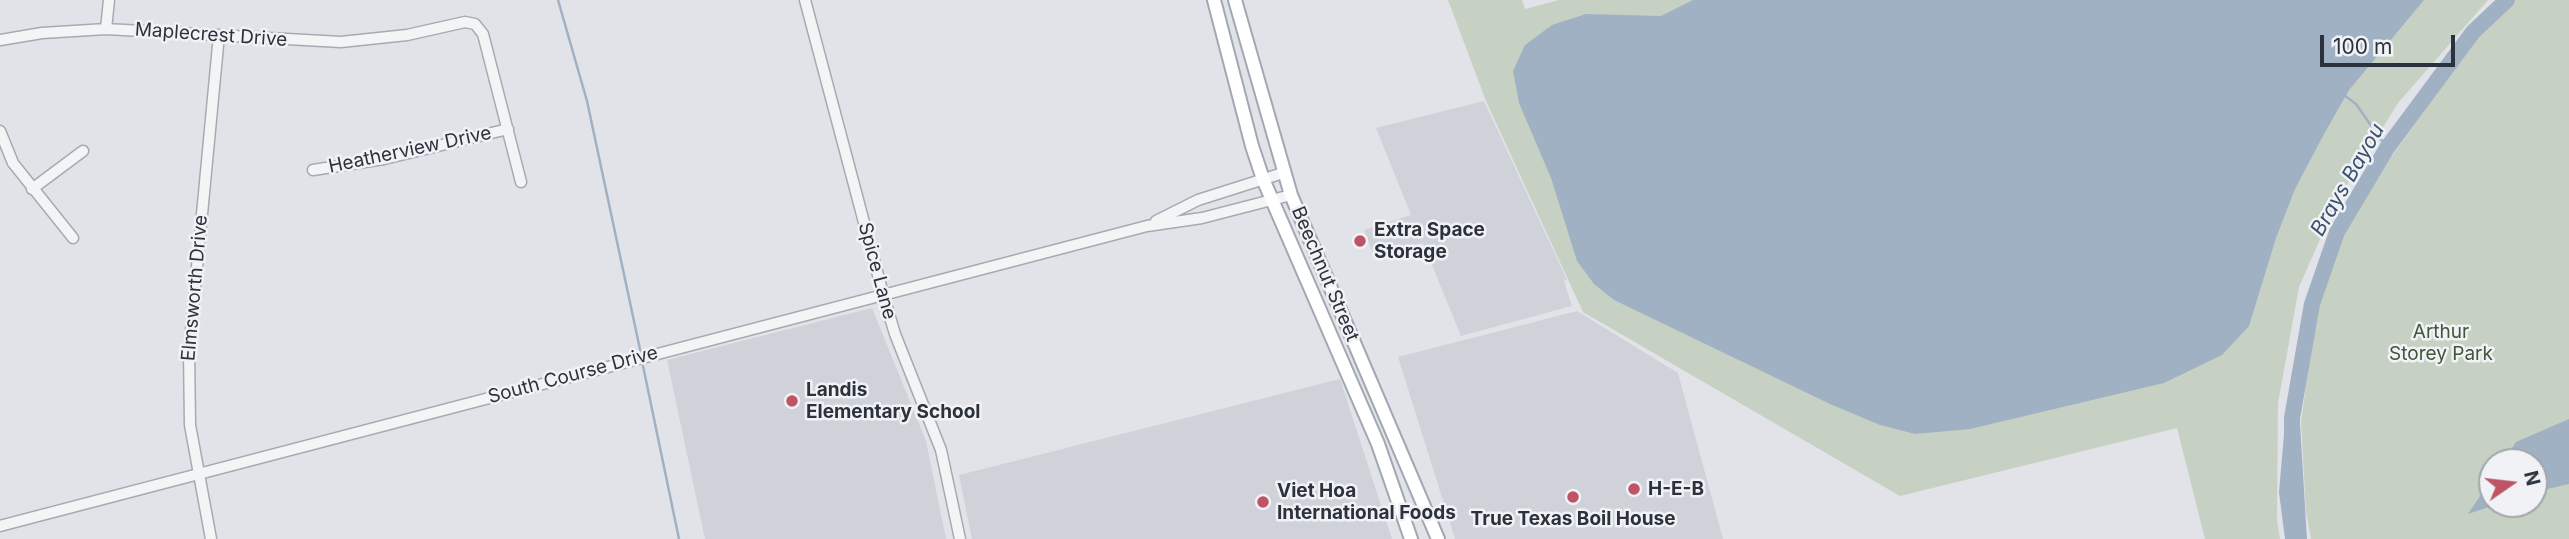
<!DOCTYPE html>
<style>
body{margin:0}
#map{position:relative;width:2569px;height:539px;overflow:hidden;background:#e1e3e8;font-family:Inter,sans-serif}
canvas{display:block}
.north{position:absolute;left:2478px;top:448px;width:70px;height:70px;box-sizing:border-box;background:#f0f2f5;border:2px solid #a1a5ab;border-radius:50%;rotate:76deg;font-size:19px;font-weight:700;line-height:28px;text-align:center;color:#2b323d}
.north::after{content:'';display:block;margin:auto;width:24px;height:32px;background:#be5465;clip-path:polygon(50% 0,100% 100%,50% 72%,0 100%)}
.scale{position:absolute;left:2320px;top:35px;width:135px;height:32px;box-sizing:border-box;border:4px solid #2b323d;border-top:0;padding-left:9px;font-size:21px;line-height:24px;white-space:nowrap;color:#2b323d;-webkit-text-stroke:5px #f0f2f5;paint-order:stroke}
</style>
<div id="map">
<canvas width="2569" height="539"></canvas>
<div class="north">N</div>
<div class="scale">100 m</div>
</div>
<script>
const context = document.querySelector('canvas').getContext('2d');
context.lineJoin = 'round';
function fillPath(path, color) { context.fillStyle = color; context.fill(path, 'evenodd'); }
const toPath = rows => new Path2D(rows.map(r => 'M' + r).join(''));
function strokePath(path, color, width, dash) { context.strokeStyle = color; context.lineWidth = width; context.lineCap = dash ? 'butt' : 'round'; context.setLineDash(dash || []); context.stroke(path); }
function write(font, color, halo, rows, align = 'center') {
  context.font = font + ' Inter,sans-serif'; context.lineWidth = 5; context.setLineDash([]); context.textBaseline = 'middle'; context.strokeStyle = halo; context.fillStyle = color; for (const [text, x, y, turn = 0] of rows) {
    context.save(); context.translate(x, y); context.rotate((+turn || 0) * Math.PI / 180); context.textAlign = isNaN(turn) ? turn : align; if (halo) context.strokeText(text, 0, 0); context.fillText(text, 0, 0); context.restore();
  }
}
const built = toPath([
 [1484,101,1567,280,1564,281,1572,306,1461,336,1423,243,1374,256,1364,230,1411,215,1376,128],
 [872,308,926,441,946,539,705,539,667,360],
 [1577,311,1678,373,1723,539,1455,539,1398,357],
 [1340,379,1392,539,972,539,959,475]
]);
const green = toPath([
 [1448,0,1522,0,1525,9,1559,0,2488,0,2398,103,2336,203,2299,287,2278,403,2277,520,2280,539,2205,539,2177,428,1900,496,1583,312,1486,101],
 [2515,0,2569,0,2569,539,2311,539,2306,511,2301,422,2316,312,2341,235,2391,157,2476,40],
 [2492,462,2534,462,2534,504,2492,504]
]);
const water = toPath([
 [1693,0,2424,0,2349,90,2324,134,2295,189,2276,238,2249,326,2222,355,2164,383,1970,429,1915,434,1880,425,1830,404,1614,300,1594,284,1577,261,1551,178,1519,103,1513,71,1525,45,1552,25,1586,14,1661,16],
 [2569,419,2569,484,2534,492,2534,462,2503,462,2516,442],
 [2285,423,2300,424,2307,539,2285,539,2279,492],
 [2492,478,2492,504,2498,504,2468,514]
]);
const stream = toPath([
 [558,0,587,101,641,354],
 [2344,95,2356,104,2387,148],
 [642,361,679,539]
]);
const river = toPath([
 [2292,442,2292,418,2312,304,2337,232,2387,148,2473,32,2507,0]
]);
const minor = toPath([
 [805,0,883,294,895,334,941,450,960,539],
 [106,29,109,0],
 [0,40,42,33,106,29,341,42,407,35,465,22,475,24,483,34,521,182],
 [0,131,13,163,73,238],
 [313,170,384,159,508,129],
 [32,189,83,151],
 [1156,221,1198,200,1283,173],
 [0,526,1147,226,1202,218,1291,195],
 [211,539,190,425,189,351,219,35]
]);
const major = toPath([
 [1214,0,1252,146,1263,179,1378,444,1411,539],
 [1235,0,1291,195,1438,539]
]);
const markers = [
 [1360,241,7,"#be5465"],
 [792,401,7,"#be5465"],
 [1634,489,7,"#be5465"],
 [1573,497,7,"#be5465"],
 [1263,502,7,"#be5465"]
];
const streetNames = [
 ["Maplecrest Drive",211,35,4],
 ["Heatherview Drive",410,150,-12],
 ["Spice Lane",877,271,75],
 ["Beechnut Street",1325,274,67],
 ["Elmsworth Drive",195,288,-85],
 ["South Course Drive",573,375,-15]
];
const poiNames = [
 ["Extra Space",1374,230],
 ["Storage",1374,252],
 ["Landis",806,390],
 ["Elementary School",806,412],
 ["H-E-B",1648,489],
 ["Viet Hoa",1277,491],
 ["International Foods",1277,513],
 ["True Texas Boil House",1573,519,"center"]
];
const parkNames = [
 ["Arthur",2441,332],
 ["Storey Park",2441,354]
];
const waterNames = [
 ["Brays Bayou",2348,180,-60]
];
fillPath(built, '#cfd3d9');
fillPath(green, '#c6d1c3');
fillPath(water, '#a0b1c4');
strokePath(stream, '#a0b1c4', 2.5);
strokePath(river, '#a0b1c4', 16);
strokePath(minor, '#a7aab1', 13);
strokePath(major, '#a1a8b2', 16);
strokePath(minor, '#f3f4f6', 10);
strokePath(major, '#fff', 12);
for (const [x, y, r, color] of markers) { const dot = new Path2D(); dot.arc(x, y, r, 0, 2 * Math.PI); context.fillStyle = color; context.fill(dot); strokePath(dot, '#f0f2f5', 2.5); }
write('19px', '#2b323d', '#f0f2f5', streetNames);
write('bold 19px', '#2b323d', '#f0f2f5', poiNames, 'left');
write('19px', '#40573a', '#f0f2f5', parkNames);
write('italic 21px', '#3a516c', '#f0f2f5', waterNames);
</script>
